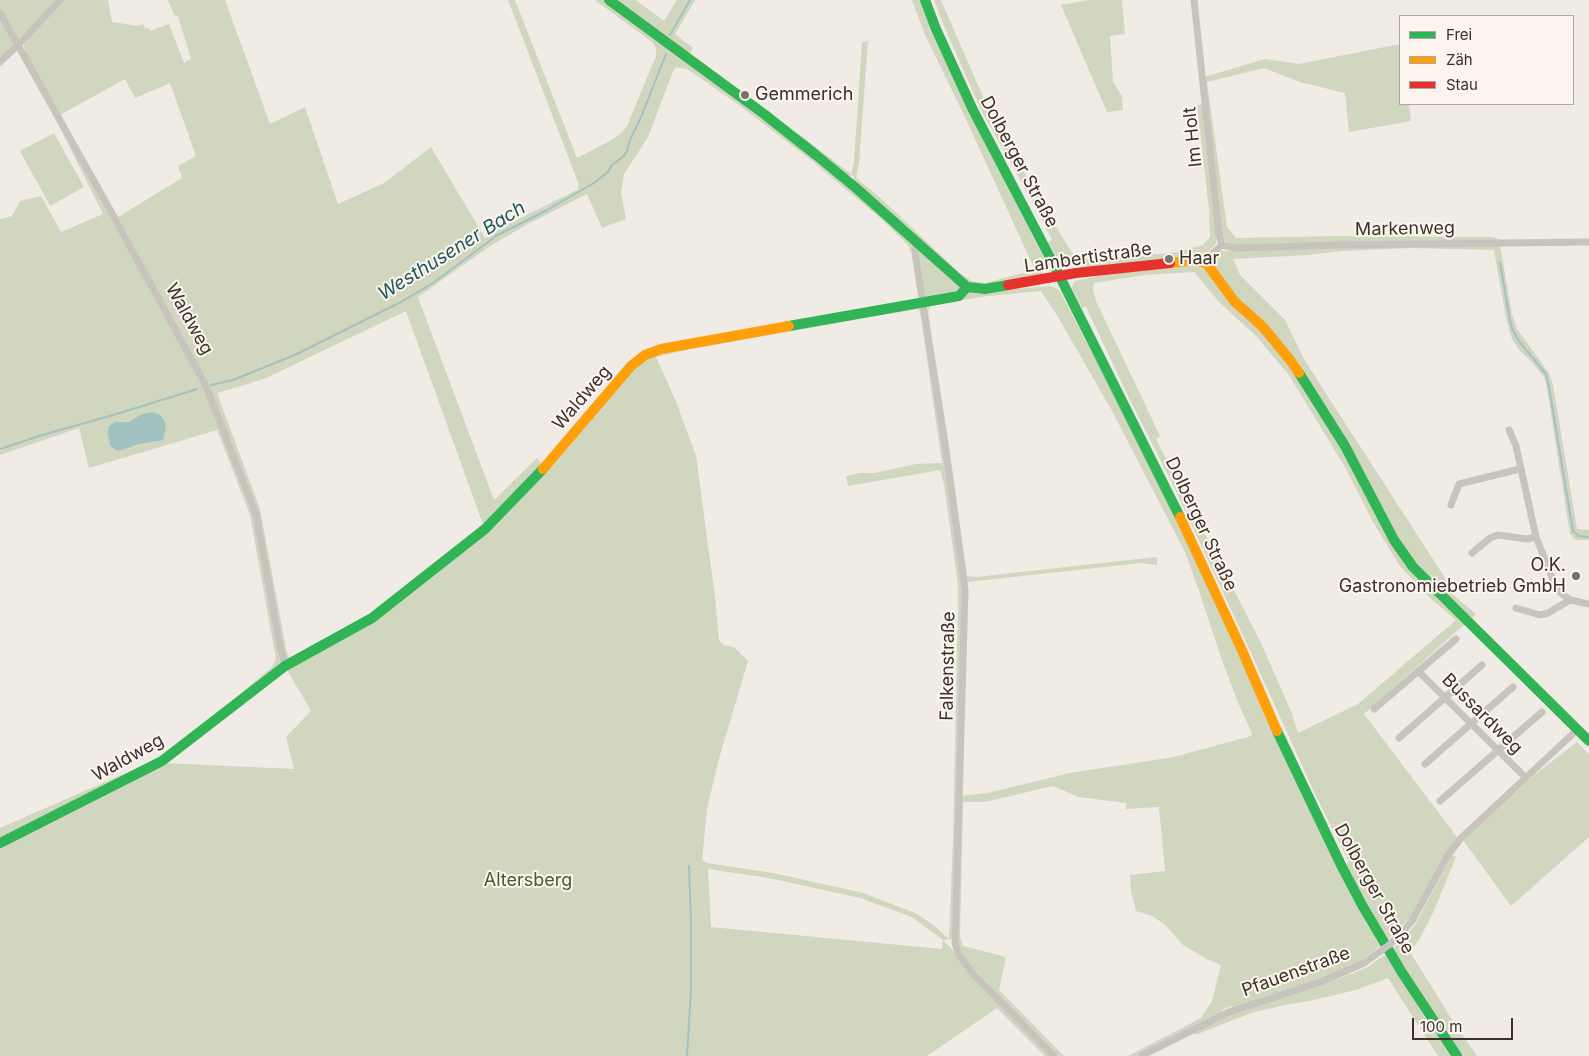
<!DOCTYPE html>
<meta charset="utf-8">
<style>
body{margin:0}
#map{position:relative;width:1589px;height:1056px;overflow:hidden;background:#f0ebe5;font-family:Inter,sans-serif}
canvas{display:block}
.legend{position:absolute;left:1399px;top:15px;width:175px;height:90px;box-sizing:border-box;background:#fbf5ee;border:1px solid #aea6a0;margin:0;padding:6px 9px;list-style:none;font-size:15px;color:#3b302b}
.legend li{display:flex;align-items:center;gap:10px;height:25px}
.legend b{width:25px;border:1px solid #aea6a0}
.scale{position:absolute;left:1412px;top:1018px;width:101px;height:22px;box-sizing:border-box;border:2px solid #3b302b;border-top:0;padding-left:6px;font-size:15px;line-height:18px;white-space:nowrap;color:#3b302b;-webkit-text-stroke:4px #fbf5ee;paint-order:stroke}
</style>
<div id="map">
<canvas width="1589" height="1056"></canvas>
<ul class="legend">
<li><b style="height:6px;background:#30b455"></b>Frei</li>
<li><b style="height:6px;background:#ff9f0a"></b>Zäh</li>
<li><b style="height:6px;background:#e5322d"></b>Stau</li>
</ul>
<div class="scale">100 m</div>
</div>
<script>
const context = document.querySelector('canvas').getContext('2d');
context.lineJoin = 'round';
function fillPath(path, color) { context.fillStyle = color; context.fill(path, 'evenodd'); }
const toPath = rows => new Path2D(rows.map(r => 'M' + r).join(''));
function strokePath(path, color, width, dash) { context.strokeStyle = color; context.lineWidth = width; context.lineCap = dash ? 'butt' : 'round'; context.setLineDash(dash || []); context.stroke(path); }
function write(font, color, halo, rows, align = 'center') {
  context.font = font + ' Inter,sans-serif'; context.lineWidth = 4; context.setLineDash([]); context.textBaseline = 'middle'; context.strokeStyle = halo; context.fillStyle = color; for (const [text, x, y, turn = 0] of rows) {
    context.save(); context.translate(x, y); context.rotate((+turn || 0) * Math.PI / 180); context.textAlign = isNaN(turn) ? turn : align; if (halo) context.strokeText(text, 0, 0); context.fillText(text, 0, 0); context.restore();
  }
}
const green = toPath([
 [0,0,56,0,18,39,15,37,0,9],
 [63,0,108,0,112,22,138,26,143,24,145,29,149,28,150,31,169,24,184,63,191,59,178,16,174,15,168,0,225,0,270,124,305,107,338,204,384,183,431,147,485,238,506,225,577,190,579,185,508,0,515,0,577,158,608,142,621,133,627,126,656,56,656,48,652,42,595,0,603,0,802,148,855,191,913,245,912,255,908,245,879,217,812,161,739,105,689,70,677,67,674,69,648,137,624,174,621,193,626,219,602,228,587,194,526,225,490,246,418,297,494,500,537,458,543,466,633,367,663,350,919,307,922,310,944,451,962,592,952,938,951,939,943,940,1052,1056,1045,1056,997,1008,927,1056,0,1056,0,828,160,758,163,763,294,769,286,737,311,711,286,668,373,619,484,527,406,311,264,379,217,393,260,509,287,654,290,658,298,655,290,660,286,659,284,655,257,514,212,394,118,217,182,178,178,166,196,156,170,83,135,98,125,79,60,115,25,52,24,47,24,42],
 [917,309,919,310,921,318,942,463,916,464,875,473,860,473,846,476,848,486,940,470,944,484,958,585,958,608,953,838,949,939,932,924,915,913,863,893,773,873,707,863,702,860,707,809,718,762,748,661,734,647,723,645,719,640,715,597,696,456,675,399,656,357,686,350],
 [708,869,769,878,860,898,912,917,943,940,942,949,711,927],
 [613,0,636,0,664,21,677,0,695,0,675,34,693,48,689,55],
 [912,0,921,0,969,112,1044,258,1045,269,1042,274,985,286,974,285,964,280,853,180,854,176,851,175,849,177,798,137,799,134,851,174,854,162,862,42,868,41,859,163,856,178,876,194,961,274,972,281,985,283,1035,270,964,115,925,35],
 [934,0,941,0,987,106,1046,211,1076,259,1122,258,1176,252,1203,245,1210,237,1209,209,1197,105,1203,104,1217,235,1216,243,1213,247,1203,256,1090,267,1068,266,1059,261,1048,242,1052,240,1032,201,980,108,944,26],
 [1089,0,1122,0,1125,34,1110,36,1113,82,1122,96,1123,110,1107,112,1061,5],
 [0,17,14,45,0,59],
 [1400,44,1400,104,1409,104,1411,121,1349,132,1345,93,1300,82,1264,68,1207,82,1227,227,1236,238,1342,236,1493,237,1502,241,1234,246,1225,241,1222,233,1204,77,1265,59,1299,64],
 [56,120,203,383,254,514,280,661,278,668,242,697,240,694,272,667,276,659,250,515,217,430,89,468,79,428,0,455,0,219,12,216,20,201,41,196,61,232,103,214],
 [54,133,84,187,50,206,20,151],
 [1500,245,1512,314,1517,329,1549,373,1553,385,1577,529,1589,530,1589,540,1576,540,1570,534,1546,383,1544,377,1528,358,1520,351,1512,339,1506,318,1494,250,1411,248,1342,251,1308,255,1233,259,1240,275,1285,320,1305,361,1449,584,1451,593,1476,614,1472,618,1415,565,1397,538,1348,445,1238,299,1214,266,1213,259,1220,251,1342,246],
 [919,249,961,288,961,291,925,299,918,250],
 [1196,265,1206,270,1261,330,1287,362,1342,447,1391,541,1466,623,1364,714,1457,837,1445,854,1411,917,1387,940,1345,865,1349,862,1314,792,1247,644,1174,487,1128,396,1086,307,1082,308,1072,288,1073,284,1075,281,1108,274],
 [1194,272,1220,303,1255,335,1289,375,1345,467,1373,522,1399,565,1431,599,1456,620,1358,704,1298,733,1291,711,1260,641,1156,439,1160,436,1096,301,1093,290,1094,283,1144,275],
 [1050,286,1056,288,1060,291,1165,494,1362,915,1380,946,1362,960,1362,962,1332,976,1235,1007,1232,1006,1223,1009,1219,1014,1136,1056,1128,1056,1201,1018,1212,1001,1221,965,1207,959,1183,945,1164,924,1152,916,1136,911,1131,891,1130,875,1165,871,1159,807,1126,809,1126,803,1079,797,1053,786,985,802,963,802,960,937,963,946,1006,957,999,990,1064,1056,1058,1056,975,972,961,953,957,938,961,796,988,793,1070,773,1174,757,1251,736,1252,733,1239,705,1223,663,1199,591,1185,552,1111,409,1058,317,1041,291,988,296,931,305,929,308,928,313,949,446,967,576,976,577,1157,557,1157,565,1141,563,967,582,967,654,966,654,967,576,965,575,927,312,928,307,930,305,966,293],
 [1577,742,1589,754,1589,837,1511,906,1463,840,1528,780],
 [1452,855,1456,857,1433,913,1419,940,1410,952,1451,1018,1477,1056,1461,1056,1392,949,1403,939,1415,925],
 [1386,954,1427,1021,1452,1056,1438,1056,1388,978,1356,990,1309,1001,1290,1004,1254,1012,1198,1034,1189,1033,1232,1014,1322,985,1366,968]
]);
const water = toPath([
 [152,412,160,415,164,420,166,427,163,440,139,444,122,450,116,450,110,446,108,433,109,426,115,422,129,422,142,414]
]);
const stream = toPath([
 [670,35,690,0],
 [1500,263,1511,326,1518,340,1546,374,1549,387,1573,531,1579,536,1589,537],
 [211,385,233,380,297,354,401,302,433,283,496,236,547,210,594,183,608,172,612,165,624,156,627,151,630,140,641,117,666,54],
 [0,449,39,436,120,413,197,389],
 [687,1056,691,991,691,922,689,866]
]);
const street = toPath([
 [1194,0,1219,234,1222,245],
 [0,13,114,217,205,384,256,514,280,646,285,666],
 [0,62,18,45,60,0],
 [917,242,915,253,946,451,965,590,955,943,959,955,973,974,1054,1056],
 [1222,245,1235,248,1342,245,1589,242],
 [1203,262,1222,245],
 [1509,430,1516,446,1536,537,1557,590,1570,600,1548,613,1540,615,1516,608],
 [1451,505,1459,484,1520,469],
 [1472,553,1490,538,1498,535,1527,539,1536,537],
 [1570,600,1589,604],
 [1418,671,1525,777],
 [1374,709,1456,639],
 [1399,738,1482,665],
 [1425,764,1513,687],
 [1440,801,1542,712],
 [1406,928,1412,921,1448,855,1461,838,1577,730],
 [1141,1056,1229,1012,1321,982,1364,963]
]);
const fast = toPath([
 [609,0,764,114,816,155,856,188,967,287,985,289,1008,285],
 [925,0,936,29,973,110,1054,265,1180,517],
 [789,326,959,296,967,287],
 [1299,373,1345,446,1394,540,1413,567,1589,741],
 [1277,731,1342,867,1362,905,1401,971,1457,1056],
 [0,843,162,761,285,666,372,618,485,529,543,469]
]);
const slow = toPath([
 [1170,263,1195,260,1207,264,1234,301,1263,327,1290,360,1299,373],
 [543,469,631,366,645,355,661,349,789,326],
 [1180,517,1241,648,1277,731]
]);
const jam = toPath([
 [1008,285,1076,273,1170,263]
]);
const streetBridge = toPath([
 [1364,963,1389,945,1406,928]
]);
const markers = [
 [745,95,5,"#7a716c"],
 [1169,259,5,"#7a716c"],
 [1576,576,5,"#7a716c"]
];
const poiNames = [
 ["Gemmerich",755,95],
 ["Haar",1179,259],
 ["O.K.",1566,566,"right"],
 ["Gastronomiebetrieb GmbH",1566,587,"right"]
];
const streetNames = [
 ["Im Holt",1193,137,-96],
 ["Dolberger Straße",1019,162,62],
 ["Markenweg",1405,229,-1],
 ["Lambertistraße",1088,258,-8],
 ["Waldweg",189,319,61],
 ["Waldweg",582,398,-49],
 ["Dolberger Straße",1201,524,65],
 ["Falkenstraße",948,666,-89],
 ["Bussardweg",1482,714,45],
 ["Waldweg",128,758,-29],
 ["Dolberger Straße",1374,889,61],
 ["Pfauenstraße",1296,972,-20]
];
const parkNames = [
 ["Altersberg",528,881]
];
const waterNames = [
 ["Westhusener Bach",452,251,-32]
];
fillPath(green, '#d1d6bf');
fillPath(water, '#a1c2c1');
strokePath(stream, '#a1c2c1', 2);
strokePath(street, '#c9c3be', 7);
strokePath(fast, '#30b455', 10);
strokePath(slow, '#ff9f0a', 10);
strokePath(jam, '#e5322d', 10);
strokePath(streetBridge, '#c9c3be', 7);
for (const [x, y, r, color] of markers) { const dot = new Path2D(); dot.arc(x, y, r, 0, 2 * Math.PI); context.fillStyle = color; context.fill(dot); strokePath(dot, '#fbf5ee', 2); }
write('18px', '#3b302b', '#fbf5ee', poiNames, 'left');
write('18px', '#3b302b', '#fbf5ee', streetNames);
write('18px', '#4a5a2e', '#fbf5ee', parkNames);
write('italic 19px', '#1f5a5e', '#fbf5ee', waterNames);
</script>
